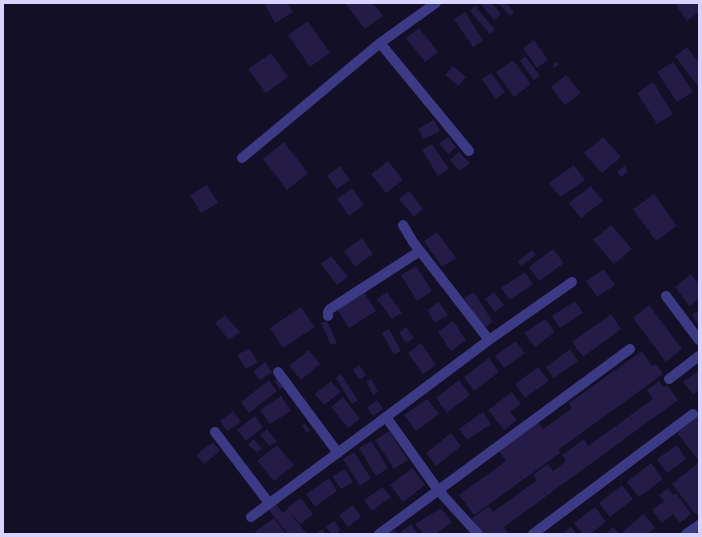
<!DOCTYPE html>
<style>
body{margin:0}
#map{position:relative;width:702px;height:537px;overflow:hidden;background:#130f26;font-family:"Fira Sans Condensed",sans-serif}
canvas{display:block}
.frame{position:absolute;inset:0;border:4px solid #d9d4ff;pointer-events:none}
</style>
<div id="map">
<canvas width="702" height="537"></canvas>
<div class="frame"></div>
</div>
<script>
const context = document.querySelector('canvas').getContext('2d');
context.lineJoin = 'round';
function fillPath(path, color) { context.fillStyle = color; context.fill(path, 'evenodd'); }
const toPath = rows => new Path2D(rows.map(r => 'M' + r).join(''));
function strokePath(path, color, width, dash) { context.strokeStyle = color; context.lineWidth = width; context.lineCap = dash ? 'butt' : 'round'; context.setLineDash(dash || []); context.stroke(path); }
const building = toPath([
 [264,3,287,3,293,12,275,23],
 [345,3,373,3,383,16,365,29],
 [480,3,492,3,501,14,494,20],
 [498,3,506,3,514,12,510,16],
 [678,3,699,3,699,12,687,21,676,5],
 [475,6,495,30,490,34,470,11],
 [465,12,483,40,473,47,454,19],
 [308,21,330,53,310,67,288,35],
 [419,28,438,52,425,62,406,38],
 [534,40,548,60,537,68,523,48],
 [687,47,699,63,699,88,675,56],
 [271,53,288,77,266,93,248,69],
 [525,56,540,76,534,80,520,61],
 [513,60,531,84,514,97,496,72],
 [556,62,559,64,555,68,553,66],
 [673,62,693,92,677,102,657,72],
 [453,66,466,77,458,86,445,75],
 [491,73,505,92,496,99,482,79],
 [566,75,581,93,565,105,551,87],
 [653,82,673,114,657,124,637,93],
 [434,120,440,131,424,139,418,129],
 [448,137,456,147,448,154,439,143],
 [603,137,621,157,602,173,584,153],
 [284,142,308,173,287,190,263,159],
 [432,144,449,169,438,176,422,150],
 [459,152,470,163,460,171,450,160],
 [388,161,403,180,386,193,371,174],
 [574,165,585,180,560,197,549,183],
 [340,166,350,180,337,189,327,176],
 [625,166,628,171,621,177,617,171],
 [207,185,218,203,201,213,190,195],
 [591,186,603,201,581,218,569,203],
 [352,188,364,205,349,216,337,199],
 [409,191,423,209,414,217,399,199],
 [654,194,677,226,656,241,633,209],
 [611,225,632,249,614,264,593,240],
 [437,232,456,258,442,267,424,241],
 [362,238,373,254,355,267,344,251],
 [553,249,564,263,539,281,529,267],
 [532,250,536,255,521,266,518,261],
 [331,256,348,277,337,285,321,264],
 [416,266,432,291,417,301,401,275],
 [604,269,615,285,597,297,586,281],
 [525,272,533,284,510,300,501,288],
 [691,274,699,285,699,299,689,306,675,287],
 [364,292,376,311,349,328,337,309],
 [387,292,402,313,392,319,377,299],
 [474,292,493,322,484,328,464,298],
 [494,292,504,305,495,312,485,299],
 [575,301,583,313,560,328,552,316],
 [439,302,448,315,435,323,427,310],
 [649,305,682,349,666,362,633,318],
 [301,307,315,327,283,348,270,328],
 [699,310,699,325,692,315],
 [611,314,621,329,583,357,572,342],
 [225,315,240,332,229,340,215,323],
 [545,319,555,332,535,347,524,333],
 [327,321,337,343,331,345,321,323],
 [453,321,466,340,451,351,438,332],
 [406,327,414,338,406,343,399,333],
 [389,329,401,351,394,355,382,333],
 [516,341,525,353,504,368,495,356],
 [421,343,436,365,423,374,408,353],
 [249,348,258,362,246,369,237,355],
 [570,349,578,361,554,378,546,367],
 [309,350,320,364,301,380,289,366],
 [642,351,652,366,656,364,663,374,558,450,560,453,474,515,459,495,506,461,499,451,538,423,543,429,572,408,569,403],
 [489,358,499,372,474,391,464,377],
 [265,362,272,372,260,380,253,372],
 [359,365,366,375,360,380,353,370],
 [538,367,549,381,525,398,515,384],
 [699,370,699,390,693,394,683,382],
 [341,374,358,400,352,404,336,378],
 [278,377,285,386,280,389,274,380],
 [371,379,378,392,373,395,366,381],
 [269,380,277,391,249,413,241,402],
 [459,380,470,395,447,413,436,398],
 [331,381,341,392,324,405,315,394],
 [659,381,664,387,667,385,678,400,504,527,509,534,482,534,471,519,489,506,493,512,537,480,533,475,548,464,553,471,566,461,562,455,584,439,588,446,653,399,647,390],
 [512,392,521,404,510,412,517,420,504,430,488,410],
 [281,396,291,411,270,424,260,410],
 [343,397,360,419,348,428,331,407],
 [427,399,439,414,416,431,404,415],
 [377,400,383,409,373,416,367,407],
 [233,411,241,422,227,431,220,421],
 [483,412,491,424,467,440,459,429],
 [255,416,263,427,246,441,237,430],
 [698,416,699,418,699,461,677,433],
 [305,424,310,430,307,433,302,426],
 [267,429,277,441,270,446,260,435],
 [389,431,408,460,394,469,375,440],
 [451,433,461,446,436,466,426,453],
 [253,439,262,448,257,453,248,445],
 [371,441,388,468,376,476,359,448],
 [213,442,220,451,204,464,196,455],
 [277,445,294,465,274,481,257,461],
 [677,445,686,459,667,473,657,459],
 [354,452,371,478,360,486,343,459],
 [651,463,663,479,639,497,627,482],
 [698,463,699,513,696,515,672,484],
 [412,468,425,485,403,502,390,485],
 [345,469,353,482,341,489,332,476],
 [329,478,337,491,315,507,306,494],
 [622,485,633,499,610,517,599,503],
 [383,487,391,497,372,511,364,500],
 [668,488,673,495,676,493,691,514,680,523,673,514,662,523,652,510,664,501,659,495],
 [301,498,313,514,301,524,290,513,307,534,288,534,268,509,276,504,283,513,288,509,287,508],
 [353,505,361,517,348,527,339,515],
 [595,507,606,522,590,534,583,534,574,523],
 [441,508,452,522,436,534,423,534,415,524],
 [644,514,655,528,647,534,625,534,623,531],
 [274,518,286,534,256,534,255,532],
 [334,521,341,530,336,534,331,534,326,527],
 [411,524,418,534,400,534,399,533],
 [571,527,576,534,561,534],
 [613,527,619,534,605,534],
 [322,529,326,534,316,534],
 [395,530,398,534,389,534]
]);
const minor = toPath([
 [436,3,380,43,469,151],
 [242,158,380,43],
 [403,225,413,242,489,340],
 [666,296,699,340],
 [328,316,328,312,330,309,420,251],
 [278,372,338,453],
 [669,379,699,356],
 [215,432,269,503],
 [251,517,386,417],
 [379,534,630,349],
 [478,534,438,490,386,417,489,340,572,282],
 [533,534,693,414],
 [686,534,699,525]
]);
fillPath(building, '#241b47');
strokePath(minor, '#3d3a85', 10);
</script>
